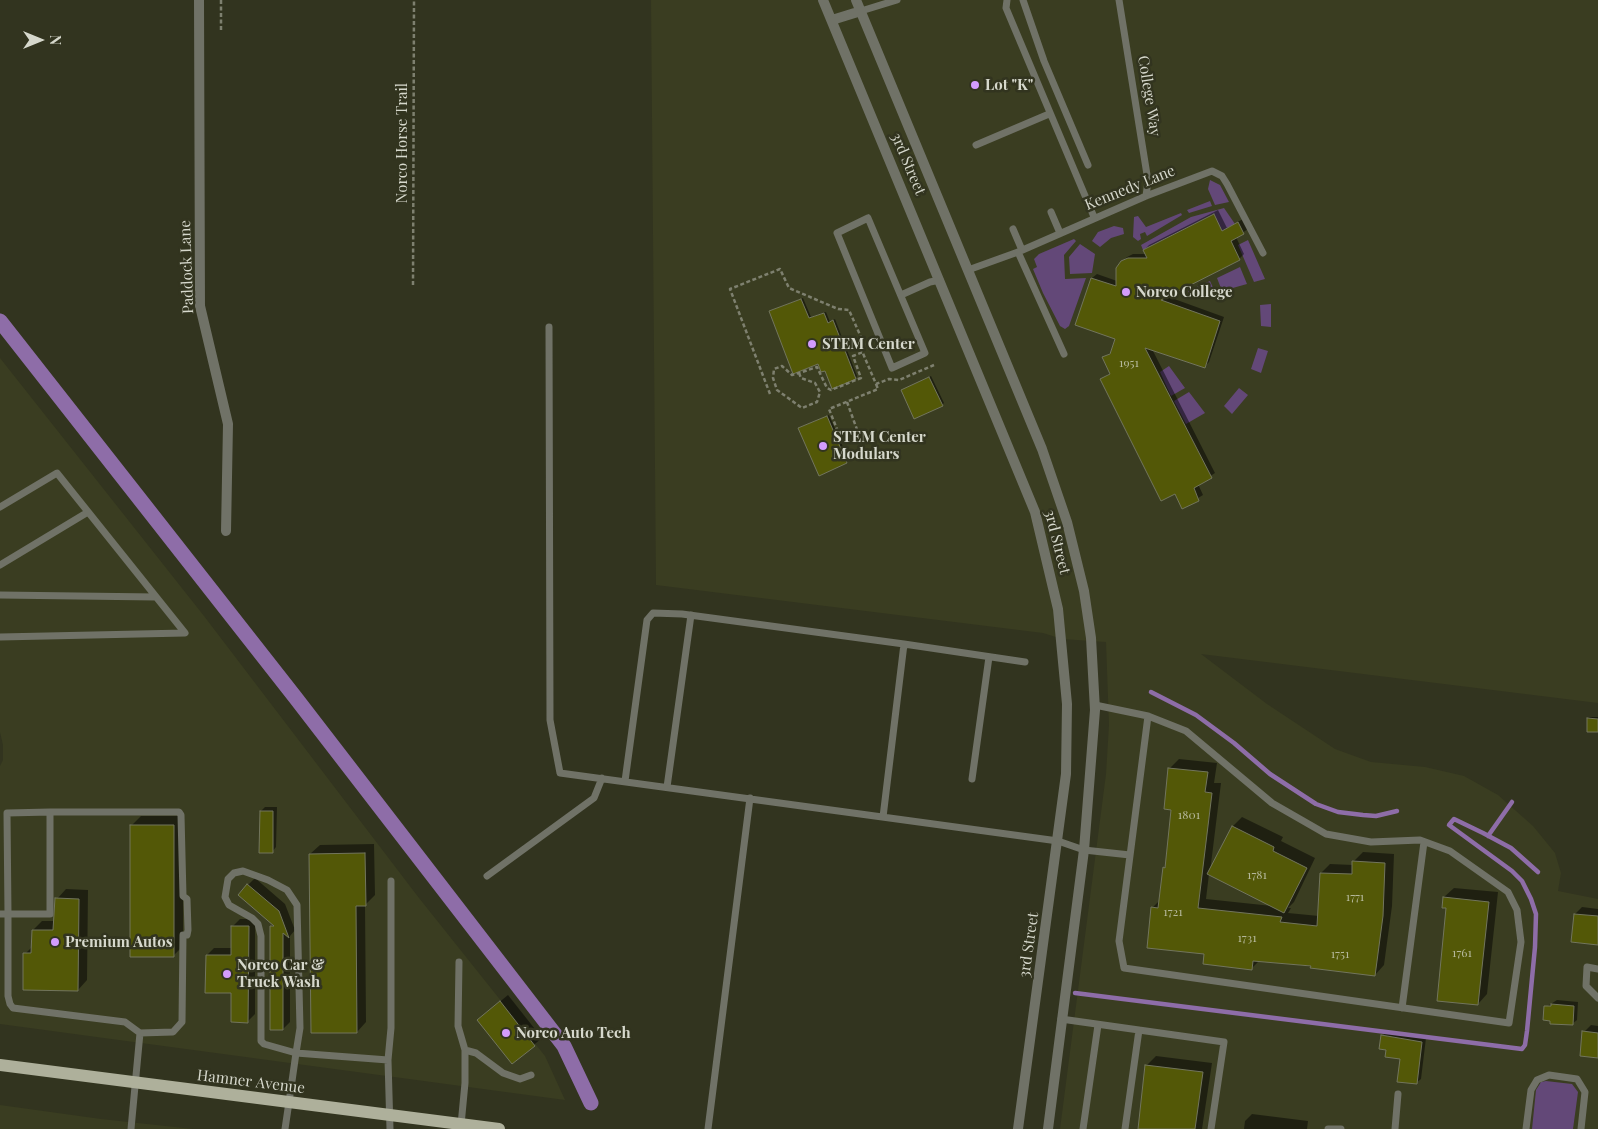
<!DOCTYPE html>
<style>
body{margin:0}
#map{position:relative;width:1598px;height:1129px;overflow:hidden;background:#32341f;font-family:"Playfair Display",serif}
canvas{display:block}
.north{position:absolute;left:15px;top:15px;width:50px;height:50px;-webkit-text-stroke:4px #32341f;paint-order:stroke;rotate:90deg;font-size:14px;font-weight:700;line-height:20px;text-align:center;color:#d6d8cc}
.north::after{content:'';display:block;margin:auto;width:18px;height:22px;background:#d6d8cc;clip-path:polygon(50% 0,100% 100%,50% 72%,0 100%)}
</style>
<div id="map">
<canvas width="1598" height="1129"></canvas>
<div class="north">N</div>
</div>
<script>
const context = document.querySelector('canvas').getContext('2d');
context.lineJoin = 'round';
function fillPath(path, color) { context.fillStyle = color; context.fill(path, 'evenodd'); }
const toPath = rows => new Path2D(rows.map(r => 'M' + r).join(''));
function strokePath(path, color, width, dash) { context.strokeStyle = color; context.lineWidth = width; context.lineCap = dash ? 'butt' : 'round'; context.setLineDash(dash || []); context.stroke(path); }
function write(font, color, halo, rows, align = 'center') {
  context.font = font + ' "Playfair Display",serif'; context.lineWidth = 5; context.setLineDash([]); context.textBaseline = 'middle'; context.strokeStyle = halo; context.fillStyle = color; for (const [text, x, y, turn = 0] of rows) {
    context.save(); context.translate(x, y); context.rotate((+turn || 0) * Math.PI / 180); context.textAlign = isNaN(turn) ? turn : align; if (halo) context.strokeText(text, 0, 0); context.fillText(text, 0, 0); context.restore();
  }
}
const built = toPath([
 [651,0,1598,0,1598,703,1201,654,1267,704,1335,749,1371,762,1425,767,1464,776,1498,795,1533,826,1555,853,1561,873,1558,891,1598,899,1598,1129,1060,1129,1106,774,1109,725,1106,642,1062,639,1043,633,656,585],
 [0,358,204,616,419,898,545,1056,565,1100,0,1024,0,766,3,760,3,745,0,732],
 [0,1105,101,1119,193,1129,0,1129]
]);
const green = toPath([
 [1210,180,1220,185,1229,202,1215,205,1208,189],
 [1210,201,1212,206,1189,213,1187,210],
 [1224,208,1235,224,1222,231,1213,214,1143,250,1141,245,1191,217],
 [1181,213,1182,215,1147,236,1145,232,1140,234,1141,239,1138,241,1133,237,1134,217,1138,216,1146,227],
 [1114,226,1123,228,1124,234,1111,238,1100,247,1092,241,1098,232],
 [1074,239,1076,241,1064,255,1065,279,1086,278,1069,326,1065,329,1060,326,1043,293,1033,269,1037,267,1034,259,1039,254],
 [1248,240,1265,279,1254,282,1238,245],
 [1080,244,1095,254,1092,273,1070,274,1069,257],
 [1240,267,1247,284,1222,291,1217,278],
 [1210,281,1215,292,1191,299,1188,291],
 [1271,304,1271,327,1261,326,1260,305],
 [1258,348,1268,351,1261,373,1251,369],
 [1169,366,1185,388,1171,396,1160,372],
 [1239,388,1248,395,1232,414,1224,406],
 [1189,392,1205,413,1186,424,1174,401],
 [1546,1081,1572,1084,1578,1092,1573,1129,1532,1129,1536,1090,1541,1082]
]);
const shadow = toPath([
 [1218,210,1227,228,1243,219,1248,229,1236,237,1244,254,1239,259,1166,296,1224,317,1209,362,1205,366,1152,349,1215,473,1198,484,1203,495,1183,507,1176,492,1102,379,1111,372,1104,358,1112,351,1116,338,1092,278,1097,274,1117,281,1122,262,1127,257,1133,254,1147,254,1144,250,1149,245],
 [803,298,811,317,826,312,830,322,835,319,857,376,856,378,826,369,772,310],
 [931,376,944,403,942,405,903,390],
 [829,415,849,460,819,474,799,428],
 [1590,717,1598,717,1598,731,1588,718],
 [1179,759,1217,763,1214,783,1221,783,1210,872,1233,826,1242,817,1283,837,1281,841,1315,858,1294,902,1288,908,1291,908,1288,913,1319,916,1321,873,1330,864,1353,865,1353,862,1363,852,1394,854,1392,906,1384,965,1375,975,1260,960,1252,968,1206,953,1153,907,1160,900,1164,868,1166,865,1173,809,1165,808,1170,768],
 [1209,874,1272,906,1206,899],
 [265,807,277,807,276,847,272,852,261,811],
 [141,816,183,816,183,946,173,956,132,825],
 [374,844,375,895,365,905,366,1022,357,1032,310,854,320,845],
 [255,878,285,904,295,930,290,936,290,1022,283,1029,271,926,274,924,239,894],
 [1454,888,1498,892,1487,994,1478,1004,1444,897],
 [66,889,88,890,87,980,78,990,25,954,33,946,33,930,42,921,55,921,57,899],
 [1582,907,1598,909,1598,944,1575,914],
 [240,919,255,919,255,1014,248,1021,232,992,207,955,214,948,233,948,233,926],
 [508,995,542,1038,512,1063,486,1013],
 [1557,1000,1578,1002,1577,1020,1572,1024,1546,1007],
 [1591,1025,1598,1026,1598,1057,1584,1032],
 [1387,1032,1426,1038,1421,1079,1416,1083,1401,1058,1387,1049,1382,1036],
 [1156,1056,1212,1063,1202,1129,1139,1129,1146,1066],
 [1252,1114,1308,1121,1307,1129,1244,1129,1245,1121]
]);
const stream = toPath([
 [1151,692,1196,715,1234,743,1270,774,1316,804,1338,812,1363,815,1376,816,1397,811],
 [1488,836,1512,802],
 [1075,993,1522,1049,1525,1045,1527,1031,1535,947,1536,914,1531,899,1522,881,1512,871,1449,825,1454,819,1483,833,1511,848,1538,872]
]);
const canal = toPath([
 [0,321,295,697,564,1046,591,1103]
]);
const building = toPath([
 [1214,214,1222,231,1238,222,1244,234,1231,241,1240,260,1161,300,1220,321,1205,368,1145,348,1212,478,1194,488,1199,501,1182,509,1175,494,1161,501,1100,379,1110,374,1102,357,1110,354,1115,339,1075,325,1091,278,1116,286,1116,268,1121,261,1128,258,1147,258,1143,250,1214,214],
 [801,299,809,318,824,313,828,323,833,320,856,379,832,389,825,371,821,372,818,364,793,374,769,311,801,299],
 [929,377,943,406,914,419,901,390,929,377],
 [827,416,847,463,819,476,798,428,827,416],
 [1587,718,1598,719,1598,732,1587,732,1587,718],
 [1168,768,1208,772,1205,792,1212,793,1198,908,1282,917,1280,922,1317,926,1320,873,1352,874,1352,861,1385,863,1383,916,1375,976,1310,968,1311,966,1253,961,1252,970,1203,964,1204,954,1147,948,1151,907,1158,908,1163,867,1165,868,1171,810,1164,809,1168,768],
 [260,811,273,811,273,853,259,853,260,811],
 [130,825,174,825,174,957,130,957,130,825],
 [1232,826,1274,847,1273,851,1307,868,1284,913,1207,874,1232,826],
 [365,853,366,906,356,906,357,1033,311,1033,309,854,365,853],
 [247,884,279,911,289,938,283,933,283,1030,270,1030,270,926,274,926,238,895,247,884],
 [1443,897,1489,902,1478,1005,1437,1001,1446,908,1442,908,1443,897],
 [55,898,79,899,78,991,23,990,23,953,31,953,32,930,53,930,55,898],
 [1574,914,1598,916,1598,945,1571,942,1574,914],
 [231,926,249,926,248,1023,231,1022,231,993,205,993,206,955,231,955,231,926],
 [500,1001,535,1046,512,1064,477,1020,500,1001],
 [1551,1004,1574,1006,1573,1025,1550,1024,1550,1021,1543,1020,1544,1006,1551,1006,1551,1004],
 [1582,1031,1598,1033,1598,1058,1580,1056,1582,1031],
 [1381,1035,1422,1042,1417,1084,1397,1082,1400,1059,1385,1057,1386,1050,1379,1049,1381,1035],
 [1145,1065,1203,1072,1195,1129,1138,1129,1145,1065]
]);
const path = toPath([
 [221,0,221,32],
 [413,285,414,0],
 [799,373,801,378,815,383,820,392,817,402,802,408,777,390,773,378,774,369,782,366,792,375,799,373,817,367,827,388,831,390,861,378,853,356,863,352],
 [770,394,730,289,780,269,789,288,838,309,849,310,864,344,862,351,876,384,889,379,899,380,934,365],
 [847,402,859,435,842,442,829,409,878,389,876,384]
]);
const service = toPath([
 [1007,0,1006,8,1094,217],
 [1023,0,1044,61,1088,165],
 [1119,0,1148,181,1146,196],
 [861,11,897,0],
 [976,145,1049,114],
 [1051,212,1060,233],
 [868,218,925,353,892,368,837,233,868,218],
 [1013,229,1022,250],
 [1018,252,1064,354],
 [968,270,1018,252,1146,196,1212,171,1222,176,1227,184,1263,253],
 [901,295,930,282,940,280],
 [549,327,550,720,560,773,1058,841,1084,850,1130,855],
 [0,507,57,473,185,633,0,637],
 [0,565,88,512],
 [0,595,156,597],
 [1095,705,1148,716,1186,731,1272,803,1326,834,1371,842,1420,840,1450,851,1508,892,1517,910,1521,942,1509,1023,1124,968,1119,941,1148,716],
 [972,779,989,657],
 [625,781,647,620,653,613,682,614,904,644],
 [667,787,691,615],
 [883,817,904,644,1025,662],
 [487,876,594,798,602,778],
 [0,914,50,914,50,812,179,812,181,815,183,896,187,899,188,930,187,935,183,935,182,1022,173,1032,140,1033,125,1022,13,1008,10,1004,8,996,8,914,7,813,50,812],
 [459,962,458,1026,465,1050,465,1083,461,1125],
 [1598,969,1587,967,1586,986,1598,998],
 [1402,1008,1424,842],
 [1061,1019,1224,1042,1211,1129],
 [465,1050,476,1053,503,1073,520,1079,531,1075],
 [131,1129,140,1033],
 [285,1129,289,1102,296,1053,300,1028,297,905,287,890,268,880,243,871,234,873,228,879,225,897,229,905,252,918,258,924,261,936,261,1041,264,1044,296,1053,388,1060],
 [390,1129,388,1060,391,1028,391,881],
 [708,1129,750,798],
 [1083,1129,1098,1025],
 [1125,1129,1139,1030],
 [1328,1129,1341,1129],
 [1395,1129,1398,1094],
 [1526,1129,1531,1090,1537,1080,1549,1075,1577,1079,1585,1092,1581,1129]
]);
const minor = toPath([
 [199,0,200,306,228,424,226,531]
]);
const tertiary = toPath([
 [823,0,1035,512,1058,609,1067,704,1066,774,1018,1129],
 [856,0,1042,449,1067,522,1084,591,1091,638,1095,710,1084,850,1048,1129],
 [832,20,861,11]
]);
const primary = toPath([
 [0,1065,499,1129]
]);
const markers = [
 [975,85,5,"#d39cfd"],
 [1126,292,5,"#d39cfd"],
 [812,344,5,"#d39cfd"],
 [823,446,5,"#d39cfd"],
 [55,942,5,"#d39cfd"],
 [227,974,5,"#d39cfd"],
 [506,1033,5,"#d39cfd"]
];
const numberNames = [
 ["1951",1129,363],
 ["1801",1189,815],
 ["1781",1257,875],
 ["1771",1355,897],
 ["1721",1173,912],
 ["1731",1247,938],
 ["1761",1462,953],
 ["1751",1340,954]
];
const poiNames = [
 ["Lot \"K\"",985,85],
 ["Norco College",1136,292],
 ["STEM Center",822,344],
 ["STEM Center",833,437],
 ["Modulars",833,454],
 ["Premium Autos",65,942],
 ["Norco Car &",237,965],
 ["Truck Wash",237,982],
 ["Norco Auto Tech",516,1033]
];
const streetNames = [
 ["College Way",1149,96,81],
 ["Norco Horse Trail",402,143,-90],
 ["3rd Street",908,164,67],
 ["Kennedy Lane",1130,188,-22],
 ["Paddock Lane",187,267,-92],
 ["3rd Street",1057,542,76],
 ["3rd Street",1029,945,-82],
 ["Hamner Avenue",251,1082,7]
];
fillPath(built, '#3a3d21');
fillPath(green, '#634878');
fillPath(shadow, '#0007');
strokePath(stream, '#8e6da8', 4.5);
strokePath(canal, '#8e6da8', 15);
fillPath(building, '#535807');
strokePath(building, '#72755d', 1);
strokePath(path, '#7e806f', 2.5, [4, 2.5]);
strokePath(service, '#707267', 7);
strokePath(minor, '#707267', 10);
strokePath(tertiary, '#707267', 10);
strokePath(primary, '#aeb09b', 12);
for (const [x, y, r, color] of markers) { const dot = new Path2D(); dot.arc(x, y, r, 0, 2 * Math.PI); context.fillStyle = color; context.fill(dot); strokePath(dot, '#32341f', 2); }
write('12px', '#b5b89b', null, numberNames);
write('bold 15px', '#d6d8cc', '#32341f', poiNames, 'left');
write('15px', '#d6d8cc', '#32341f', streetNames);
</script>
